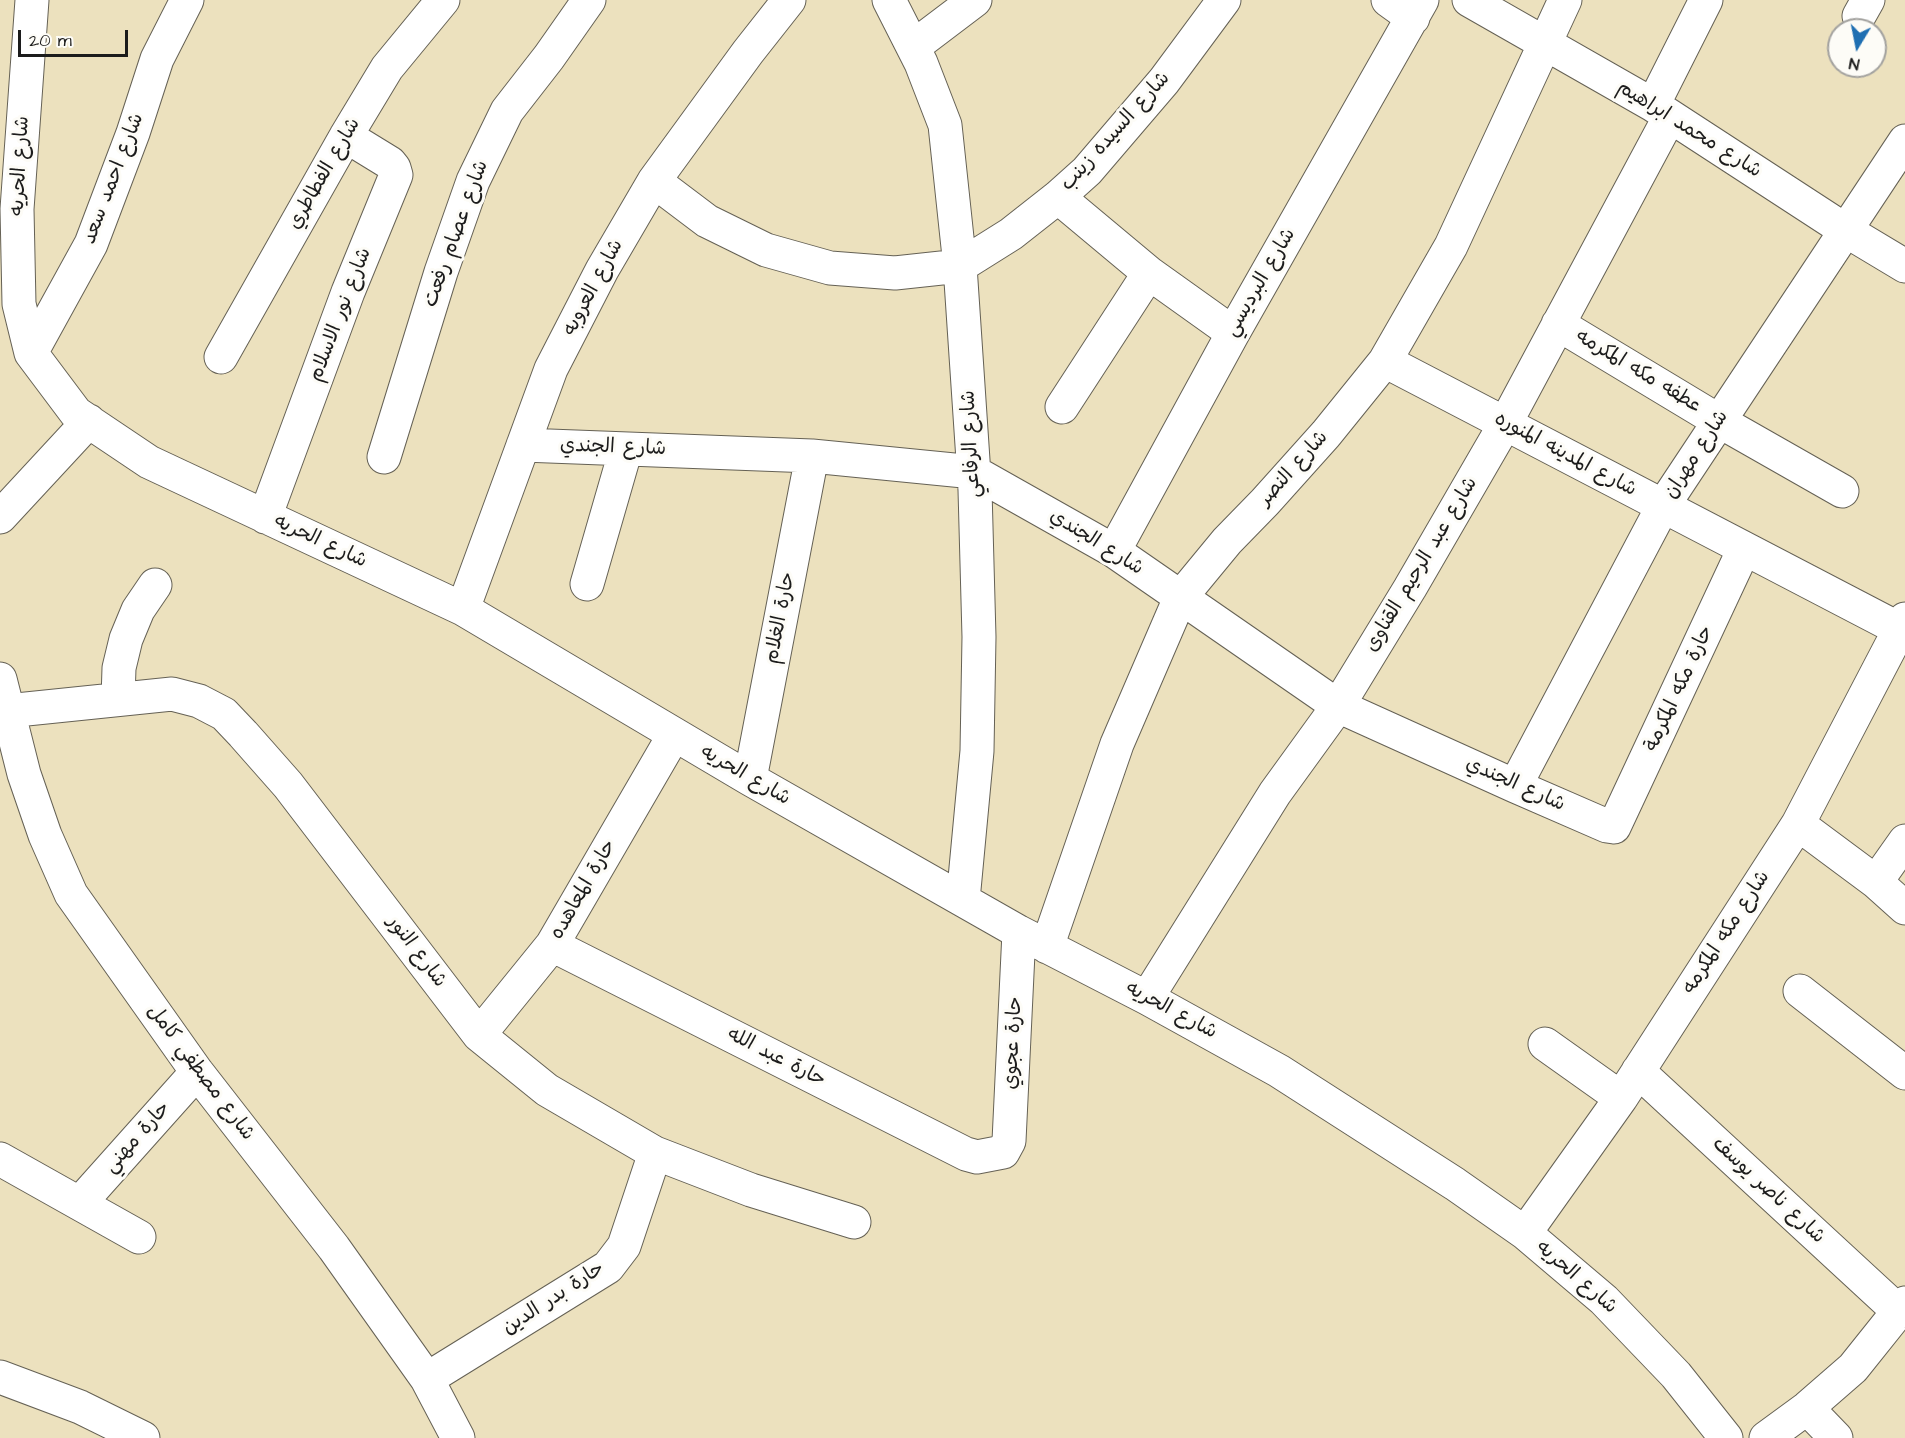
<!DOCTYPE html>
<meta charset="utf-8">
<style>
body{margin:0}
#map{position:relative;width:1905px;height:1438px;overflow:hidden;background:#ece1be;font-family:"Architects Daughter",sans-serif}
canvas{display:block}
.north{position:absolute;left:1827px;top:18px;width:60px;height:60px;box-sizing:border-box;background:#fdfcf7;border:2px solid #a3a29f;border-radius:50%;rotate:190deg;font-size:16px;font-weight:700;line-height:24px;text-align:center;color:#1c1c1c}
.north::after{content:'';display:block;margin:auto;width:21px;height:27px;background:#1f6fb2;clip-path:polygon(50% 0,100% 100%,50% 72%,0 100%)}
.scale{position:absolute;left:18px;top:30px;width:110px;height:27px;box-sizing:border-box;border:3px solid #1c1c1c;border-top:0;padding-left:8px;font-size:18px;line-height:21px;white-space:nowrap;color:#1c1c1c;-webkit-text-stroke:4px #fdfcf7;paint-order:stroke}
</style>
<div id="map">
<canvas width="1905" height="1438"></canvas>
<div class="north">N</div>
<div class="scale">20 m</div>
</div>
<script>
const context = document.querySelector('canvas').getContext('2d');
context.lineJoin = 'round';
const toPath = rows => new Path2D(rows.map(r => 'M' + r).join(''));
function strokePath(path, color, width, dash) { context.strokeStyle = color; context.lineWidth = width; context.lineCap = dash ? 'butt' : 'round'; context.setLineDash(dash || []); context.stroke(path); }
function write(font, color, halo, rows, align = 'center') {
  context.font = font + ' "Architects Daughter","Playpen Sans Arabic",sans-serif'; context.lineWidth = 6; context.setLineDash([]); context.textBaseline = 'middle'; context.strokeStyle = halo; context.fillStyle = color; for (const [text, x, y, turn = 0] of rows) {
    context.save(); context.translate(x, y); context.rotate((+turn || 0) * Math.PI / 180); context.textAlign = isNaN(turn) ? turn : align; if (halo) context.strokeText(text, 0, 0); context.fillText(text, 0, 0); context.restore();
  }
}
const minor = toPath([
 [32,0,17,209,19,304,31,353,76,413,149,462,463,609,750,779,1019,932,1147,998,1279,1071,1455,1184,1525,1233,1604,1300,1676,1375,1726,1438],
 [889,0,921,63,945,125,960,266,975,490,979,637,977,751,963,900],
 [1388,0,1413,18],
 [1469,0,1653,105,1845,230,1905,266],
 [1859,16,1868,0],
 [913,47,975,0],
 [1653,105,1706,0],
 [654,181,707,221,766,250,830,268,895,273,960,266,1011,234,1058,197,1087,171,1164,81,1224,0],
 [1058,197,1149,273,1233,333],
 [1558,324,1719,421,1842,491],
 [31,353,91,244,133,133,157,59,187,0],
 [221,357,346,136,387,68,443,0],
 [1385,361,1905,632],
 [1062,407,1149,273],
 [523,445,812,456,974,472,1114,551,1338,706,1515,786,1607,826,1614,827,1744,549],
 [384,457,441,272,473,181,507,111,549,57,589,0],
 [0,517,89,421],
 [265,517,348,292,396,175,394,168,390,163,346,136],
 [1114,551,1233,333,1422,0],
 [587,584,626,449],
 [463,609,551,369,602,270,654,181,748,52,789,0],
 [0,679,24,774,45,835,71,894,197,1072,334,1248,427,1379,458,1438],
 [118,699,119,668,126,639,138,610,155,585],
 [7,711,172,694,199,701,224,714,243,734,288,785,479,1035,547,1090,655,1153,751,1190,854,1222],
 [750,779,812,456],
 [1515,786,1663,506,1905,141],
 [1798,824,1876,882,1905,908],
 [1876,882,1905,841],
 [552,945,966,1154,977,1157,1003,1152,1009,1141,1019,932],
 [1047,947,1117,744,1180,598,1227,541,1265,502,1326,434,1385,361,1451,246,1565,0],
 [1800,991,1905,1073],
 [1147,998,1275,793,1338,706,1410,588,1505,424,1670,116],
 [479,1035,552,945,674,735],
 [1545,1044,1621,1098],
 [1638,1071,1899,1312],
 [0,1159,139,1237],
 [80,1203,197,1072],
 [1525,1233,1621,1098,1798,824,1905,619],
 [0,1377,80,1407,143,1438],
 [427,1379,608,1267,624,1246,655,1153],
 [1807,1408,1836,1438],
 [1766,1438,1807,1408,1853,1368,1905,1303]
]);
const streetNames = [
 ["شارع محمد ابراهيم",1689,130,32],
 ["شارع السيده زينب",1116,132,-48],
 ["شارع الحريه",21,166,-87],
 ["شارع الفطاطري",325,174,-60],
 ["شارع احمد سعد",114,179,-69],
 ["شارع عصام رفعت",457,234,-70],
 ["شارع البرديسي",1261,283,-60],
 ["شارع العروبه",594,288,-62],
 ["شارع نور الاسلام",341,315,-69],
 ["عطفه مكه المكرمه",1638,372,31],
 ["شارع الرفاعي",972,444,-93],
 ["شارع الجندي",613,448,2],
 ["شارع المدينه المنوره",1565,455,28],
 ["شارع مهران",1697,455,-57],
 ["شارع النصر",1294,469,-48],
 ["شارع الحريه",320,542,25],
 ["شارع الجندي",1096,543,32],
 ["شارع عبد الرحيم القناوى",1422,565,-59],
 ["حارة الغلام",781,618,-79],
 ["حارة مكه المكرمة",1680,689,-65],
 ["شارع الحريه",745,776,30],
 ["شارع الجندي",1515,785,24],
 ["حارة المعاهده",584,890,-60],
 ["شارع مكه المكرمه",1727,933,-57],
 ["شارع النور",416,952,53],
 ["شارع الحريه",1171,1011,28],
 ["حارة عجوي",1014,1043,-87],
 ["حارة عبد الله",776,1058,27],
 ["شارع مصطفي كامل",200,1073,53],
 ["حارة مهني",138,1138,-48],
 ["شارع ناصر يوسف",1768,1191,43],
 ["شارع الحريه",1576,1278,41],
 ["حارة بدر الدين",554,1299,-33]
];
strokePath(minor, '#656155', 35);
strokePath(minor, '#fff', 33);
write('20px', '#1c1c1c', '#fdfcf7', streetNames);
</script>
